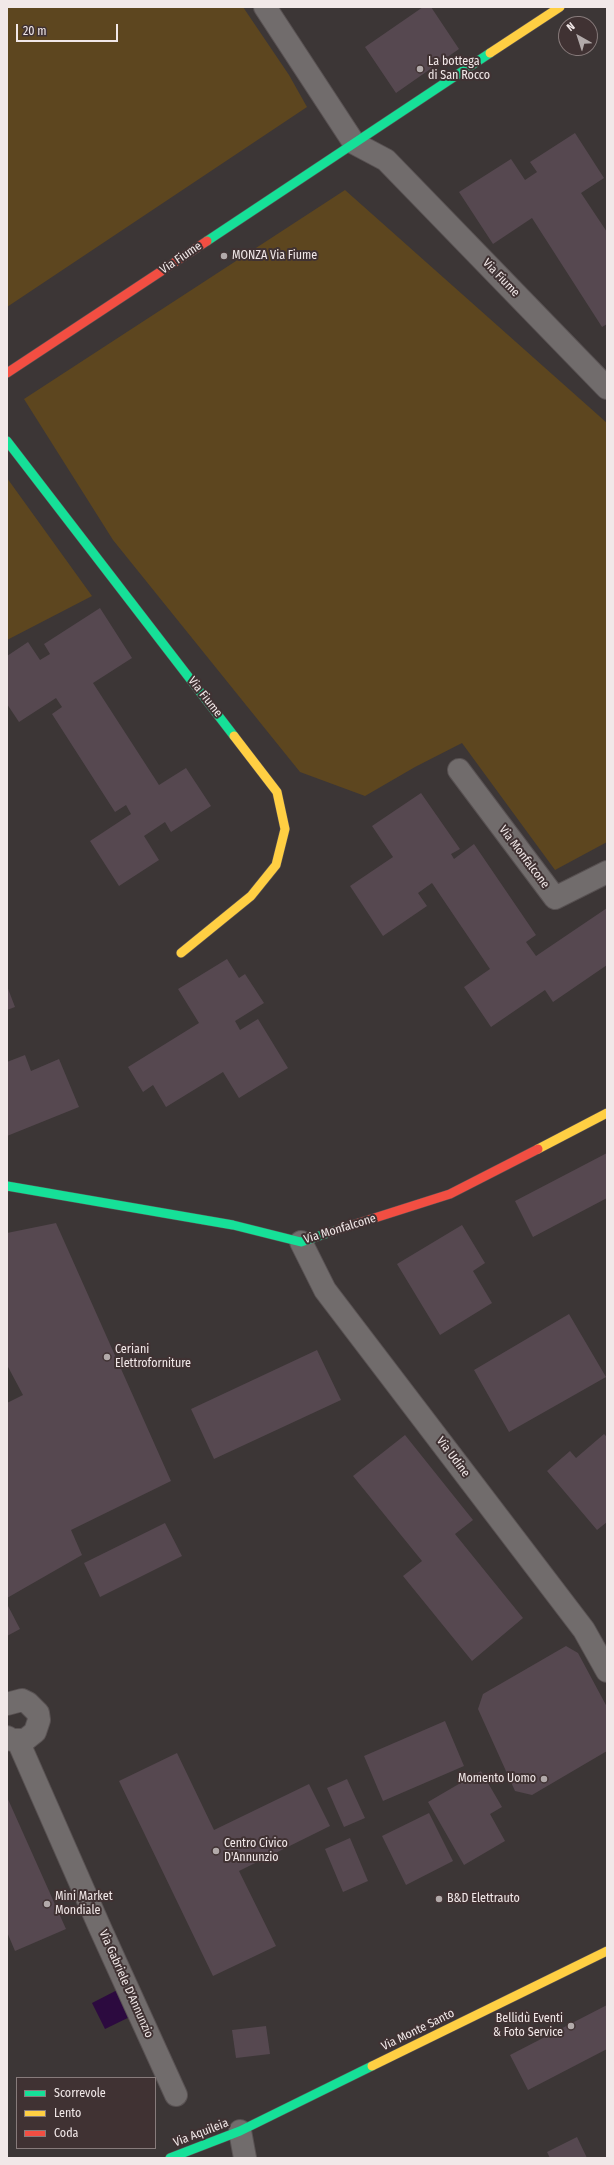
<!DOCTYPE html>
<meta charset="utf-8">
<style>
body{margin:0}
#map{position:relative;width:614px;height:2165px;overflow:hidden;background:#3c3636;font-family:"Fira Sans Condensed",sans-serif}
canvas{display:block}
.frame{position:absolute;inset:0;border:8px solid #f1e8e8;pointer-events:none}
.legend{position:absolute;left:16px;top:2077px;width:140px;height:72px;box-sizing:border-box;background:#403233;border:1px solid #877b7b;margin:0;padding:5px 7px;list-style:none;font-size:12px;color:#f1e8e8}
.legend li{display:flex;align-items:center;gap:8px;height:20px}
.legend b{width:20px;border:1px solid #877b7b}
.north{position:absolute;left:558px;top:16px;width:40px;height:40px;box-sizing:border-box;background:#403233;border:1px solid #877b7b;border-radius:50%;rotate:321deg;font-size:11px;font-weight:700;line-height:16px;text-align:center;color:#f1e8e8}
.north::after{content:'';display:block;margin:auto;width:14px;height:18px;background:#b2aaaa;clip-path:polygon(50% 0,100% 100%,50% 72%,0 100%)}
.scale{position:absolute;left:16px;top:24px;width:102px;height:18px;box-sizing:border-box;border:2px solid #f1e8e8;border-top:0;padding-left:5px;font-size:12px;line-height:14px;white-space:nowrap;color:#f1e8e8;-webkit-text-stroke:3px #403233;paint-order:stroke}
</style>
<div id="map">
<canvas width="614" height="2165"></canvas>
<div class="frame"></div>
<ul class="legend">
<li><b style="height:5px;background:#16e098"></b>Scorrevole</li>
<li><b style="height:5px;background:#ffcf43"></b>Lento</li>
<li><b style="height:5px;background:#f24e42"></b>Coda</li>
</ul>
<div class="north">N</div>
<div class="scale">20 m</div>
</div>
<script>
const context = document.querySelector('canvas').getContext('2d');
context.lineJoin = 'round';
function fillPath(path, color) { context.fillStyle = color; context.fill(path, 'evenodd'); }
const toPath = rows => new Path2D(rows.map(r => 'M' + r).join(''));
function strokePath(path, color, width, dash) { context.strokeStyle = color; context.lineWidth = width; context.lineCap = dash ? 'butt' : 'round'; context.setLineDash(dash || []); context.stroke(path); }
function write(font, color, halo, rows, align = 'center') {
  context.font = font + ' "Fira Sans Condensed",sans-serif'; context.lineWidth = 4; context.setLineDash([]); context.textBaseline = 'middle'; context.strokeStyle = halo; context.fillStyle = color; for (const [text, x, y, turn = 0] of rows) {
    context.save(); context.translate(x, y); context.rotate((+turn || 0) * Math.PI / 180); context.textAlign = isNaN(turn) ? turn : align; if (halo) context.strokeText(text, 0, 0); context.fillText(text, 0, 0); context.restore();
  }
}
const green = toPath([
 [7,7,243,7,289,75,307,107,7,307],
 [345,190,607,423,607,842,555,870,462,743,415,767,365,796,300,772,113,540,24,399],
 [7,478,92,596,7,640]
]);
const water = toPath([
 [129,1984,142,2011,105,2029,92,2003]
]);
const building = toPath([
 [423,7,431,7,459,49,396,93,365,47],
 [575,133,604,178,581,193,607,232,607,324,602,327,532,218,493,244,459,192,511,159,525,180,537,172,530,162],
 [100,608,132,658,93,683,159,785,186,768,211,806,171,832,165,822,144,836,159,860,119,886,90,841,131,814,126,805,115,812,52,714,62,707,56,698,19,722,7,704,7,656,28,642,40,660,50,654,44,644],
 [421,793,460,849,451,854,454,859,474,844,536,935,526,942,536,956,607,908,607,965,553,1002,545,990,491,1027,464,987,490,969,432,883,418,893,427,906,383,936,350,886,393,857,372,826],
 [227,959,239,978,245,974,264,1003,235,1021,240,1030,258,1019,288,1068,239,1098,223,1072,166,1107,153,1085,143,1092,128,1067,199,1023,178,989],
 [7,986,15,1007,7,1010],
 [25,1055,31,1071,59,1059,79,1107,7,1136,7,1062],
 [607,1153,607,1198,533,1237,515,1201],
 [56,1223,171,1481,71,1530,82,1555,7,1598,7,1403,23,1395,7,1365,7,1233],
 [462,1225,485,1263,473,1271,492,1303,440,1335,397,1264],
 [569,1314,606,1377,509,1432,474,1370],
 [317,1350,341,1400,214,1459,191,1409],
 [604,1434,607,1437,607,1522,597,1530,547,1471,570,1451,576,1458],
 [405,1435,473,1520,455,1534,523,1618,472,1661,403,1576,422,1561,353,1476],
 [165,1523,182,1556,100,1597,84,1563],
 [7,1604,20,1629,7,1636],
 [566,1646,578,1653,607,1707,607,1751,532,1795,515,1791,478,1709,483,1694],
 [445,1721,464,1766,383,1801,364,1756],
 [177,1753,214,1830,309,1784,330,1826,239,1871,276,1946,213,1976,119,1781],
 [481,1771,502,1807,490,1814,505,1841,464,1865,428,1802],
 [347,1779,365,1818,344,1827,327,1788],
 [7,1797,66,1929,15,1951,7,1932],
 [429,1813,453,1861,406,1885,382,1836],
 [350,1838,368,1881,343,1892,325,1849],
 [607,2005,607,2049,528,2090,510,2055],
 [266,2026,270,2054,236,2058,232,2030],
 [577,2137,587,2158,550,2158,547,2152]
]);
const street = toPath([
 [265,7,354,143,386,160,607,388],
 [459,770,555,898,607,872],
 [301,1242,325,1290,584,1630,607,1671],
 [7,1704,22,1700,28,1703,38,1713,39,1720,35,1732,25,1740,12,1740,7,1737],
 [18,1741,101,1930,176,2095],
 [240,2131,245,2158]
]);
const fast = toPath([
 [207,241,490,53],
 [7,441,234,736],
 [7,1186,233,1225,301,1242,340,1229],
 [170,2158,240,2131,372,2066]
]);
const slow = toPath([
 [490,53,560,7],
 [181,953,251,896,276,865,285,829,277,792,234,736],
 [538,1149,607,1113],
 [372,2066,607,1951]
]);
const jam = toPath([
 [7,373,207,241],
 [340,1229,450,1194,538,1149]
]);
const markers = [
 [420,69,4,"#b2aaaa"],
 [224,256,4,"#b2aaaa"],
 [107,1357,4,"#b2aaaa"],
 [544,1779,4,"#b2aaaa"],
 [216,1851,4,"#b2aaaa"],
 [439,1899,4,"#b2aaaa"],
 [47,1904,4,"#b2aaaa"],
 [571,2026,4,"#b2aaaa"]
];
const poiNames = [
 ["La bottega",428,62],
 ["di San Rocco",428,76],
 ["MONZA Via Fiume",232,256],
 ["Ceriani",115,1350],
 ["Elettroforniture",115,1364],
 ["Momento Uomo",536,1779,"right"],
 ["Centro Civico",224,1844],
 ["D'Annunzio",224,1858],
 ["Mini Market",55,1897],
 ["Mondiale",55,1911],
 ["B&D Elettrauto",447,1899],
 ["Bellidù Eventi",563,2019,"right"],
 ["& Foto Service",563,2033,"right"]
];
const streetNames = [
 ["Via Fiume",181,258,-34],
 ["Via Fiume",501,278,46],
 ["Via Fiume",205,697,52],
 ["Via Monfalcone",524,857,53],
 ["Via Monfalcone",340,1229,-17],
 ["Via Udine",453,1457,53],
 ["Via Gabriele D'Annunzio",126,1984,66],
 ["Via Monte Santo",418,2030,-26],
 ["Via Aquileia",201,2133,-21]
];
fillPath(green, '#5d461f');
fillPath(water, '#2c0a3f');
fillPath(building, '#564850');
strokePath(street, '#595253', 24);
strokePath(fast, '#595253', 10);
strokePath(slow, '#595253', 10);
strokePath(jam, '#595253', 10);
strokePath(street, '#716c6c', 22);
strokePath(fast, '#16e098', 9);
strokePath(slow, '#ffcf43', 9);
strokePath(jam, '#f24e42', 9);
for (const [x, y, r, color] of markers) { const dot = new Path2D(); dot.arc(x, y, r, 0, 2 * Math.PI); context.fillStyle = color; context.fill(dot); strokePath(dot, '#403233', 1.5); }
write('12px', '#f1e8e8', '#403233', poiNames, 'left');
write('12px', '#f1e8e8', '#403233', streetNames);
</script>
